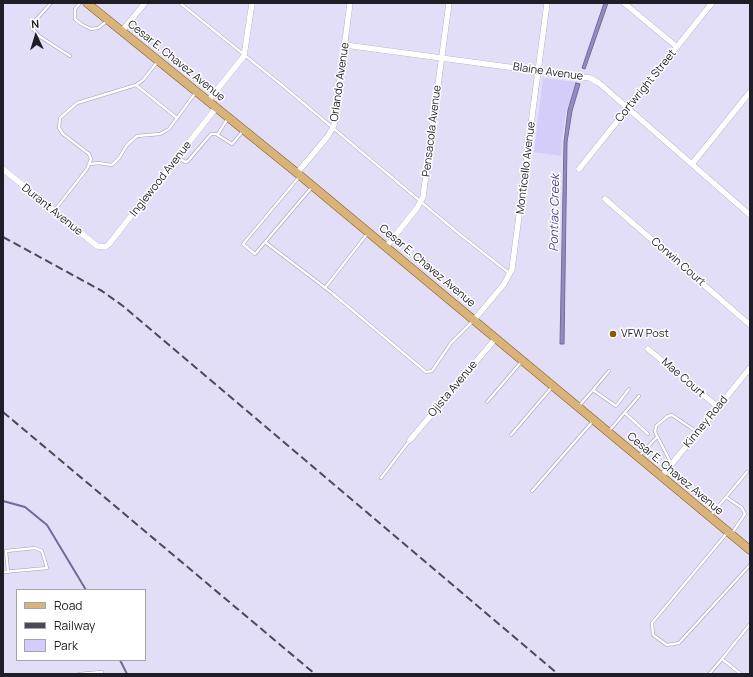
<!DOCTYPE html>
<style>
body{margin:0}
#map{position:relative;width:753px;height:677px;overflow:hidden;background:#e2def8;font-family:Manrope,sans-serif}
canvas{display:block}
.frame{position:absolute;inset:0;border:4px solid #1f1e27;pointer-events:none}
.legend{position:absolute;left:16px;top:589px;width:130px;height:72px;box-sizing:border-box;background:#fff;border:1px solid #a5a5a9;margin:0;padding:5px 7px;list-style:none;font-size:12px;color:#1f1e27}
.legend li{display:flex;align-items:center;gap:8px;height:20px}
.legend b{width:20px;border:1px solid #a5a5a9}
.north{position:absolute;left:16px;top:16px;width:40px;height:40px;-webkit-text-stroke:3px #fff;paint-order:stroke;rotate:356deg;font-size:11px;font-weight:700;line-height:16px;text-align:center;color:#1f1e27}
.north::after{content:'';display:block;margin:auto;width:14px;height:18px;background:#1f1e27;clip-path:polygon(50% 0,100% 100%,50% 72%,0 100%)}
</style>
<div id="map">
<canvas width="753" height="677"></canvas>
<div class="frame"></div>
<ul class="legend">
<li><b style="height:5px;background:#d9b47a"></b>Road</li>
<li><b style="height:5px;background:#4b4956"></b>Railway</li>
<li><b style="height:11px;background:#d4cdf9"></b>Park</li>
</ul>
<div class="north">N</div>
</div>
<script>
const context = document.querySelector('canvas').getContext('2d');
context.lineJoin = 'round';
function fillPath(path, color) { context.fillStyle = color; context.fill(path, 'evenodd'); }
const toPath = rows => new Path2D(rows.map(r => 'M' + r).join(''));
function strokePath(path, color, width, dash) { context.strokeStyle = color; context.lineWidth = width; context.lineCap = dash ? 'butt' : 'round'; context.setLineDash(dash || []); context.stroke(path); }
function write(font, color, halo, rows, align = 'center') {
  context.font = font + ' Manrope,sans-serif'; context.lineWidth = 3; context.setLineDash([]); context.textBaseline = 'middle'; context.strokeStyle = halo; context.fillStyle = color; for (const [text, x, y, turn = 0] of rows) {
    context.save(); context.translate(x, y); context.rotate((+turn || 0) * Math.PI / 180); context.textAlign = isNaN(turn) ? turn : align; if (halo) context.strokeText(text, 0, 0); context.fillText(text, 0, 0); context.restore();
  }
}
const green = toPath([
 [543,78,576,82,566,113,563,132,561,156,534,152]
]);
const water = toPath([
 [604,3,608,3,585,69,582,68,604,3],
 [576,83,580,84,572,111,567,142,564,344,560,344,564,142,568,110,576,83]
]);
const stream = toPath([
 [3,501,25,507,47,525,86,590],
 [120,660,127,674]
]);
const service = toPath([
 [51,3,33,23,32,28,39,36,70,56],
 [80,3,75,9,75,19,81,24,91,29,98,28,107,21],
 [180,3,283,86,457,232,509,273],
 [136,85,177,118],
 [218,134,228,118],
 [178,157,185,162,188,161,211,134,216,134,232,144,243,131],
 [90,164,98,163,112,165,119,158,127,145,137,136,160,134,169,129,196,92],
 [300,176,243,244,255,254,312,187],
 [54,211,87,169,91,159,89,154,63,134,59,128,60,118,77,103,136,85,143,80,158,61],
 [265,242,332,293,426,372,432,371,451,343,473,321],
 [325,288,367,234],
 [609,371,593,390,616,406,629,389],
 [487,402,522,361],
 [579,406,593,390],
 [625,413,648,434],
 [609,431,639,396],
 [511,435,552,387],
 [639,456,657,437],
 [671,463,655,432,656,426,668,416,672,415,697,432],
 [381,478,410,440],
 [532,491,593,421],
 [726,497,742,508,745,514,732,533],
 [711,515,747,472],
 [727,533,652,623,653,635,667,645,679,643,750,565],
 [3,572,47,568,42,551,35,548,6,551,8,572],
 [722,659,750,624],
 [79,674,102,672,102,674],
 [709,674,722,659,741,674]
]);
const minor = toPath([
 [624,3,677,47],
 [122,31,145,3],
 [345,45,590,78,599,83,750,215],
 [208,101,244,56,252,3],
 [692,164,750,92],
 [3,169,97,246,105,247,109,244,216,108],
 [579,169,712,3],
 [297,173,328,136,334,125,350,3],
 [605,199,750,325],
 [386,247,417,208,423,197,449,3],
 [474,320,504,284,512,269,547,3],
 [648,349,718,407],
 [410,440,496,338],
 [661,477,750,368]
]);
const primary = toPath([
 [87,3,297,173,750,550]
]);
const rail = toPath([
 [3,237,102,291,123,306,558,674],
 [3,412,315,674]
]);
const markers = [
 [613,334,4,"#8a5900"]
];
const streetNames = [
 ["Cesar E. Chavez Avenue",176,61,39],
 ["Blaine Avenue",548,72,8],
 ["Orlando Avenue",340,82,-82],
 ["Cortwright Street",646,86,-51],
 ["Pensacola Avenue",432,131,-83],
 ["Monticello Avenue",526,168,-83],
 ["Inglewood Avenue",161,179,-52],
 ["Durant Avenue",52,210,39],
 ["Corwin Court",678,262,41],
 ["Cesar E. Chavez Avenue",427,266,40],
 ["Mae Court",683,378,41],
 ["Ojista Avenue",453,389,-50],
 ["Kinney Road",706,422,-51],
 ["Cesar E. Chavez Avenue",675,474,40]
];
const poiNames = [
 ["VFW Post",621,334]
];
const waterNames = [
 ["Pontiac Creek",555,213,-89]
];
fillPath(green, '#d4cdf9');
fillPath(water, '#948ac4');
strokePath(water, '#716a95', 1);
strokePath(stream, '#716a95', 2);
strokePath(service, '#9f9bb4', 3.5);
strokePath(minor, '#9f9bb4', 6);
strokePath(primary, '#885f23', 9);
strokePath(service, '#fff', 2.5);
strokePath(minor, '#fff', 5.5);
strokePath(primary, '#d9b47a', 8);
strokePath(rail, '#4b4956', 2, [8, 4]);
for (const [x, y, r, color] of markers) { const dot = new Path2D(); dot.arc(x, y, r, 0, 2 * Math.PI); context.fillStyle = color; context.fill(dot); strokePath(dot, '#fff', 1.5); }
write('11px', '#1f1e27', '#fff', streetNames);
write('11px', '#1f1e27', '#fff', poiNames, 'left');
write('italic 12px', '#513e87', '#fff', waterNames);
</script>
